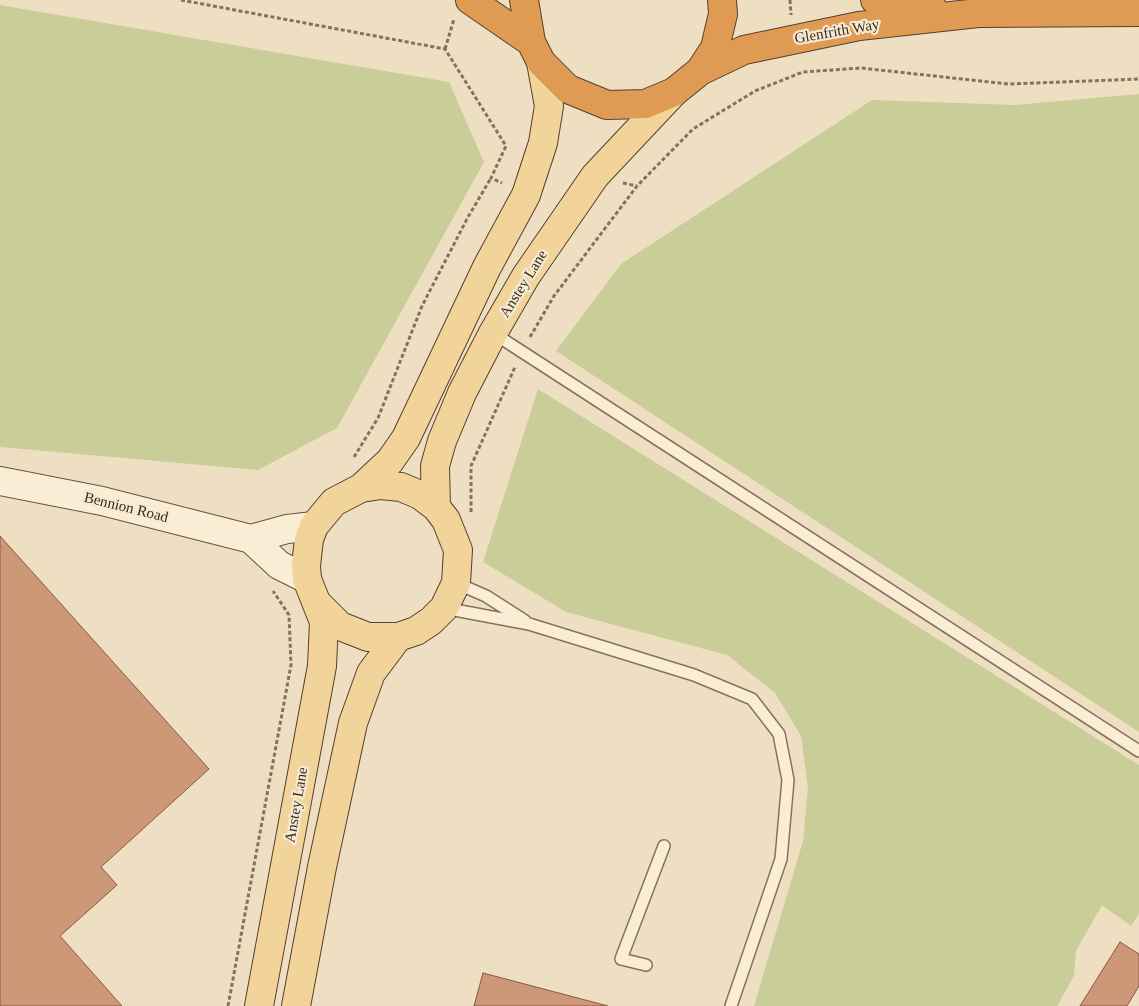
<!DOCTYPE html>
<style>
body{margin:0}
canvas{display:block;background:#eedfc3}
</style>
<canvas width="1139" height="1006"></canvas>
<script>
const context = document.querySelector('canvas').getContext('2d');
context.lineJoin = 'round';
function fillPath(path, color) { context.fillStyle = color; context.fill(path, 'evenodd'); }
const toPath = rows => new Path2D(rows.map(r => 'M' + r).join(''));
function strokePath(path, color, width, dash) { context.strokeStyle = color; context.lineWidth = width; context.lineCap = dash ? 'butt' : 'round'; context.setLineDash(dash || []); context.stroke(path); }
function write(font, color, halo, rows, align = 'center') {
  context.font = font + ' "Times New Roman",serif'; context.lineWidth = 4.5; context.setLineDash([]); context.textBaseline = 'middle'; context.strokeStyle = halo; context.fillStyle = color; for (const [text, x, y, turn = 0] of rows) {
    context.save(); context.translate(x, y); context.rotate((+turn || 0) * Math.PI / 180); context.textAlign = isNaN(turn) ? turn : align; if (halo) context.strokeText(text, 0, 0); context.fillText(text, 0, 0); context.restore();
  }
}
const green = toPath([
 [0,5,449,82,484,162,337,428,258,470,0,447],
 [1139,94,1139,732,556,351,621,264,872,100,1015,105],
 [538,389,1139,765,1139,914,1131,926,1102,905,1076,951,1074,976,1057,1006,754,1006,803,841,808,788,801,736,775,693,727,655,566,612,483,562]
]);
const building = toPath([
 [0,536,209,769,101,867,117,885,60,936,122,1006,0,1006,0,536],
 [1120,942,1139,954,1139,986,1127,1006,1080,1006,1120,942],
 [483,973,608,1006,474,1006,483,973]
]);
const path = toPath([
 [181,0,445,49,506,146,491,178,502,183],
 [790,0,791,15],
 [445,49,454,19],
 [623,183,637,186],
 [530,337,554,296,637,186,693,129,755,91,803,72,861,68,1008,84,1139,79],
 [354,457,378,418,422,306,468,217,491,178],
 [471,512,471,466,515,367],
 [228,1006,291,665,289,615,273,591]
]);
const lane = toPath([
 [493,333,1139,751],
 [456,583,486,596,525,621],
 [444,608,529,624,694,675,752,699,779,734,788,780,781,859,731,1006],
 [646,965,621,959,664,846]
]);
const secondary = toPath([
 [0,481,102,501,251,539,279,565,307,579],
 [251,539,287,529,314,526]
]);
const primary = toPath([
 [436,507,435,466,442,441,462,393,493,333,526,276,595,176,674,92],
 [318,604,340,626,368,637,398,637,416,631,431,621,444,608,456,583,458,550,446,520,436,507,420,495,401,487,381,485,361,488],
 [259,1006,322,666,324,622,307,579,306,566,309,539,314,526,334,502,361,488,390,461,406,438,487,267,526,195,543,143,549,106,541,62],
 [296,1006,322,867,353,723,371,673,398,637]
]);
const highway = toPath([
 [470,0,531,42],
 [524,0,531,42,541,62,568,89,607,105,645,104,674,92,700,71,715,48,723,14,722,0],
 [875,0,932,7],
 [700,71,744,50,859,26,978,13,1139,12]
]);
const streetNames = [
 ["Glenfrith Way",837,32,-10],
 ["Anstey Lane",524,284,-58],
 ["Bennion Road",126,508,14],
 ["Anstey Lane",297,805,-80]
];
fillPath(green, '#c9cd97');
fillPath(building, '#cd9878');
strokePath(building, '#88593f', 1);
strokePath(lane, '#897159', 14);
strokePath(secondary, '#6b523d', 30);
strokePath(primary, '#573f2e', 30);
strokePath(highway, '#573f2e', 30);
strokePath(path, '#897159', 3, [4, 2.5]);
strokePath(lane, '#f9edd6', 11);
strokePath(secondary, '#f9edd6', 28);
strokePath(primary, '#f2d39a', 28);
strokePath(highway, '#df9b53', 28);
write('15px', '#392a1e', '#f6ead2', streetNames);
</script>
